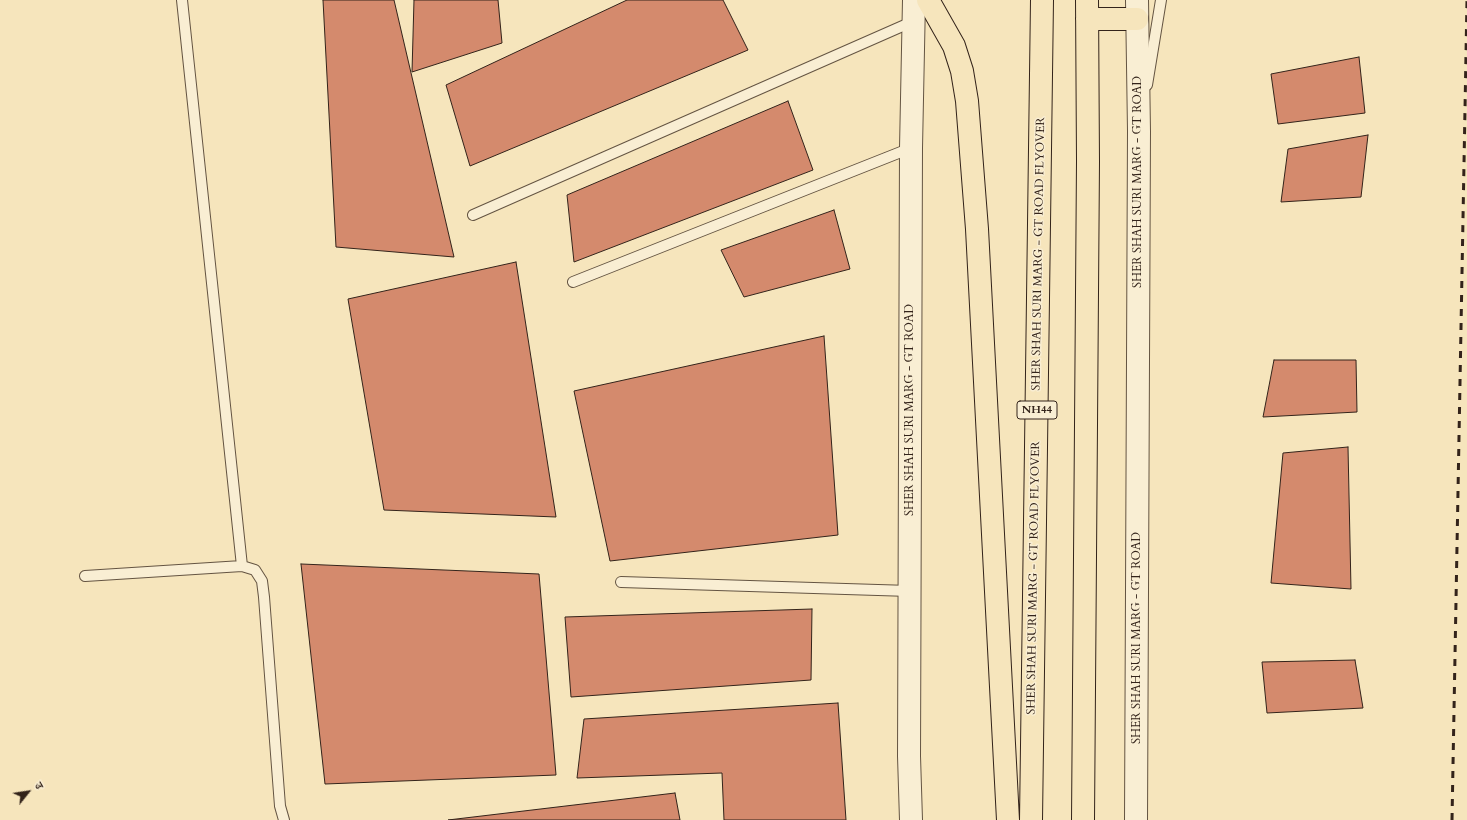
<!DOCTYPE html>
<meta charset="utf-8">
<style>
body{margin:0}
#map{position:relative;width:1467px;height:820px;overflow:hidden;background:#f6e5bc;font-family:Cardo,"Noto Serif Devanagari",serif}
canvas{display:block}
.north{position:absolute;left:8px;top:772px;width:40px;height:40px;-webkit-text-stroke:3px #f9eed3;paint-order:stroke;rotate:60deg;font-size:11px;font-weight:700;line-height:16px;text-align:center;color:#33231a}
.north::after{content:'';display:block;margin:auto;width:14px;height:18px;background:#33231a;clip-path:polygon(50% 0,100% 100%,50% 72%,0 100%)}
</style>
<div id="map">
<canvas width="1467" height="820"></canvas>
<div class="north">उ</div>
</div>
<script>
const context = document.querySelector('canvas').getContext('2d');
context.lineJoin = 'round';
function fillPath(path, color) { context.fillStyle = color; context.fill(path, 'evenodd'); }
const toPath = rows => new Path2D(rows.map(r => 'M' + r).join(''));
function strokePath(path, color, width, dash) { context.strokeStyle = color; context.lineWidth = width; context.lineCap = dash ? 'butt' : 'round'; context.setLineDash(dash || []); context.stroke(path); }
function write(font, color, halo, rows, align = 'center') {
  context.font = font + ' Cardo,serif'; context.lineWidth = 3; context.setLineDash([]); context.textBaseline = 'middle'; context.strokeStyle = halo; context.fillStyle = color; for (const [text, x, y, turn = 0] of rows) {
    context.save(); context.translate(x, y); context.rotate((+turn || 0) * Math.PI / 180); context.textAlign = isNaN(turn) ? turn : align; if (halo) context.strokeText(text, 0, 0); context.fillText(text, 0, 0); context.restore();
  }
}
const building = toPath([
 [323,0,394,0,454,257,336,247,323,0],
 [414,0,498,0,502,43,412,72,414,0],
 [627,0,723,0,748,50,470,166,446,85,627,0],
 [1359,57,1365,113,1278,124,1271,74,1359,57],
 [788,101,813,170,574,262,567,195,788,101],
 [1368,135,1361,197,1281,202,1288,149,1368,135],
 [834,210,850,269,744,297,721,250,834,210],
 [516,262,556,517,384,510,348,299,516,262],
 [824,336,838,535,610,561,574,391,824,336],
 [1274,360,1356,360,1357,412,1263,417,1274,360],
 [1348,447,1351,589,1271,583,1283,453,1348,447],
 [301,564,539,574,556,775,325,784,301,564],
 [812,609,811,680,571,697,565,617,812,609],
 [1355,660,1363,708,1267,713,1262,662,1355,660],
 [838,703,846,820,724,820,722,773,577,778,584,719,838,703],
 [675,793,680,820,448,820,675,793]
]);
const service = toPath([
 [182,0,242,566],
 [1147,85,1161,0],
 [473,215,914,21],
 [573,282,911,148],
 [85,576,242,566,255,570,262,581,264,597,280,806,284,820],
 [621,582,910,591]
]);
const tertiary = toPath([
 [911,820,909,756,911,148,914,0],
 [1136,820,1139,131,1137,0]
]);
const trunk = toPath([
 [928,0,954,46,962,71,967,101,977,229,1008,820],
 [1087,19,1137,19],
 [1031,820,1042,0],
 [1083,820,1088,161,1087,0]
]);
const rail = toPath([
 [1452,820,1467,0]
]);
const shields = [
 [1037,410,40]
];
const shieldNames = [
 ["NH44",1037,410]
];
const streetNames = [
 ["SHER SHAH SURI MARG - GT ROAD",1138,182,-90],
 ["SHER SHAH SURI MARG - GT ROAD FLYOVER",1039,254,-89],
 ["SHER SHAH SURI MARG - GT ROAD",910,410,-90],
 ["SHER SHAH SURI MARG - GT ROAD FLYOVER",1034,578,-89],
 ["SHER SHAH SURI MARG - GT ROAD",1137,638,-90]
];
fillPath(building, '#d48a6d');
strokePath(building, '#33231a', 1);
strokePath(service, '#645442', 12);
strokePath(tertiary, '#645442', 24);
strokePath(trunk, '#33231a', 24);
strokePath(service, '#f9eed3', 10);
strokePath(tertiary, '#f9eed3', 22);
strokePath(trunk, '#f6e5bc', 22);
strokePath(rail, '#33231a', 3, [7, 7]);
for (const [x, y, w] of shields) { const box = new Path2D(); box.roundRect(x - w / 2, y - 9, w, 18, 3); context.fillStyle = '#f9eed3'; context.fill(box); strokePath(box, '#33231a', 1); }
write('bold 11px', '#33231a', null, shieldNames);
write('12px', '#33231a', '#f9eed3', streetNames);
</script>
